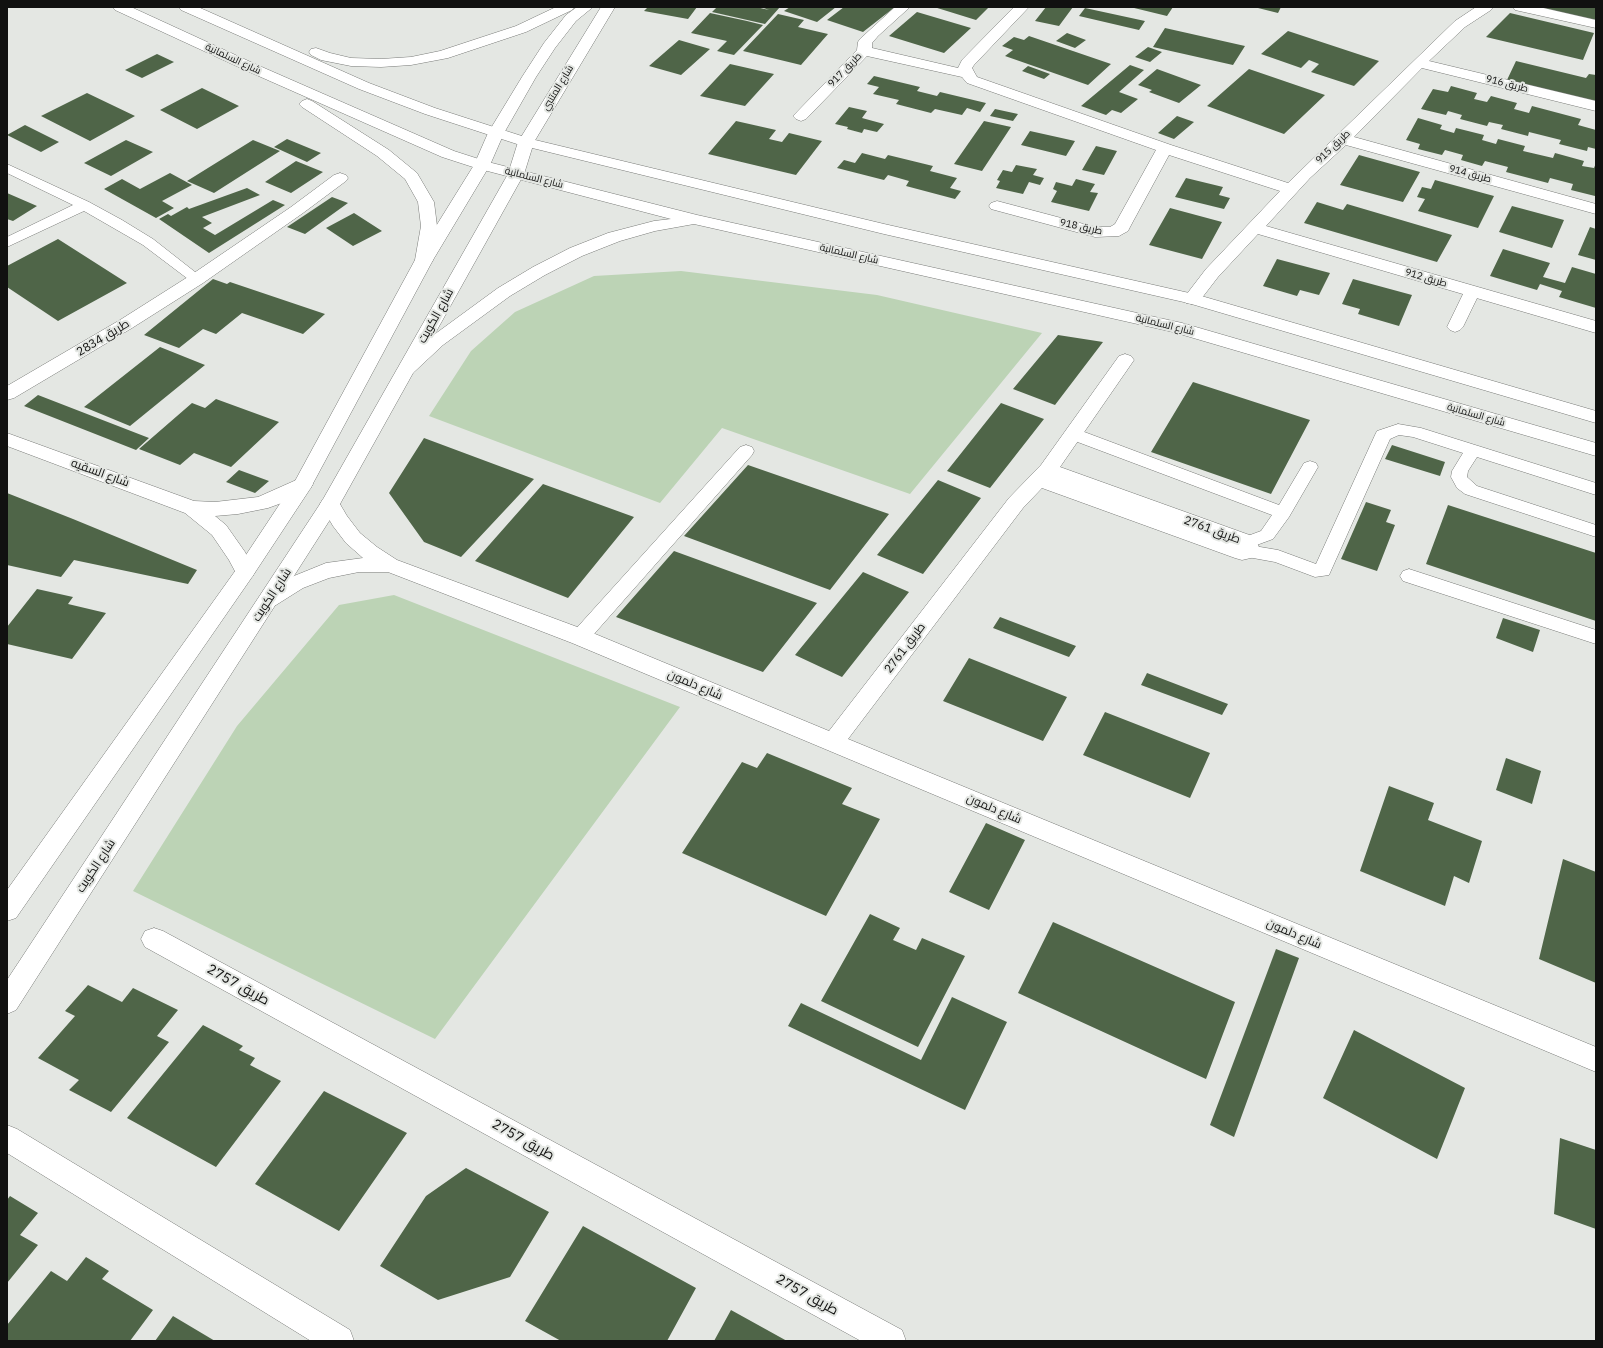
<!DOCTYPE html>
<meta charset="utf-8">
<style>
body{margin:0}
#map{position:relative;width:1603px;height:1348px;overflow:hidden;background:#e4e7e3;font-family:"IBM Plex Sans",sans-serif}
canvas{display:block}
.frame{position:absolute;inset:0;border:8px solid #111110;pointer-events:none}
</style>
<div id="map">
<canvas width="1603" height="1348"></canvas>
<div class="frame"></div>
</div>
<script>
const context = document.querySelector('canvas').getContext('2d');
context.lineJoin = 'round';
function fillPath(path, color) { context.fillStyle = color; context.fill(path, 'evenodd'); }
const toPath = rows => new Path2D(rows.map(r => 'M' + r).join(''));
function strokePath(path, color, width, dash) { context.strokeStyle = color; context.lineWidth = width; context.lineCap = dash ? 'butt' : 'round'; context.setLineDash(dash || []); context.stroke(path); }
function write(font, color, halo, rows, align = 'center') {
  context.font = font + ' "IBM Plex Sans",Cairo,sans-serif'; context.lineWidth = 4; context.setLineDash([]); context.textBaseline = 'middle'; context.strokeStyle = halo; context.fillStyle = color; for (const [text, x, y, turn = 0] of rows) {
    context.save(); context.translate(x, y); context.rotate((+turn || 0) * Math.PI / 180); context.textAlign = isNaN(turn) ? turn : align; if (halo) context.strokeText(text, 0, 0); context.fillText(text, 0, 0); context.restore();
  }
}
const green = toPath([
 [681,271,877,295,1042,333,910,494,722,428,660,503,429,416,471,351,515,312,594,276],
 [394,595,680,707,435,1039,133,891,237,726,339,605]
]);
const building = toPath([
 [648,7,697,7,688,19,644,11],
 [717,7,756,7,769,10,761,7,780,7,765,24,712,12],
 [790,7,836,7,817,22,784,11],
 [844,7,895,7,863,32,827,20],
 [934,7,989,7,976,20],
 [1046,7,1073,7,1059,26,1035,21],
 [1130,7,1173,7,1167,16],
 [1254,7,1281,7,1278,13],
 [1538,7,1596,7,1596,17,1595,21],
 [1085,8,1145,21,1139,30,1079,16],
 [917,12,971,28,944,53,889,36],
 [710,13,747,21,763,25,734,55,717,51,727,41,691,33],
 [1510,13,1594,33,1583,60,1486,37],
 [778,14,804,20,798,27,828,34,801,65,743,51],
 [1165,28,1245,46,1233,65,1153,47],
 [1288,31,1379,61,1354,86,1311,72,1319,64,1309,60,1301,68,1261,54],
 [1067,33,1086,40,1075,48,1056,41],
 [1029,36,1111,64,1088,85,1005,56,1013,50,1002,46,1014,37,1024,40],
 [679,40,710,49,681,75,649,66],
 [1148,47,1162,52,1150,62,1135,57],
 [157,54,174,62,142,78,125,70],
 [1516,61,1586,78,1589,74,1596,75,1596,102,1507,80],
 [730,64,774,74,745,106,700,96],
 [1130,65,1144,70,1119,92,1138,99,1121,113,1112,110,1106,115,1081,106],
 [1028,66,1050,74,1044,79,1022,71],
 [1157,69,1201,85,1179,103,1149,92,1152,90,1138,85],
 [1249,69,1325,95,1284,134,1207,106],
 [874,76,920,87,917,91,937,96,940,92,986,103,980,112,967,108,962,115,935,109,931,113,896,104,899,100,873,94,879,87,867,84],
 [1451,86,1477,93,1474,99,1487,102,1491,96,1517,103,1514,109,1529,113,1532,106,1581,119,1578,125,1596,130,1596,149,1588,147,1587,151,1559,144,1561,140,1529,132,1528,136,1501,129,1503,125,1489,122,1487,126,1460,119,1462,115,1448,111,1446,115,1421,109,1433,89,1448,92],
 [202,88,239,106,197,129,160,110],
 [87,93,135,116,90,141,41,116],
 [849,107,867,111,862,118,884,124,877,132,864,129,862,133,847,129,848,127,835,124],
 [995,109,1018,114,1013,121,990,116],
 [1177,116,1194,122,1174,139,1158,133],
 [1418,118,1442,125,1440,129,1454,133,1456,128,1484,135,1482,140,1496,144,1498,139,1525,146,1523,151,1553,158,1555,153,1584,161,1582,166,1594,168,1596,163,1595,196,1571,190,1573,184,1550,178,1548,183,1506,172,1508,167,1485,161,1482,166,1461,160,1463,155,1445,150,1442,155,1418,149,1420,144,1406,140],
 [736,121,776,130,769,139,782,142,789,133,822,141,796,175,708,154],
 [984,121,1011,127,982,171,954,164],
 [25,125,59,142,41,152,7,135],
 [1030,131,1075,141,1066,156,1021,145],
 [287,139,321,153,307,162,274,147],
 [126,140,153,152,111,176,84,163],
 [253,140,280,151,214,193,187,181],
 [1096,146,1117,151,1104,175,1082,170],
 [862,153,885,159,888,155,933,166,930,171,957,178,950,188,961,191,955,199,906,186,909,181,888,175,884,180,837,168,844,160,855,163],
 [1359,155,1420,172,1403,202,1340,185],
 [296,161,323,172,291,193,265,182],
 [1016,165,1037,169,1033,175,1044,178,1040,185,1029,182,1023,194,996,188,1000,181,997,180,1003,170,1012,172],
 [170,173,192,185,162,201,174,208,156,218,104,189,122,179,140,189],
 [1186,178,1223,187,1219,195,1230,198,1224,209,1175,197],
 [1076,179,1095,184,1090,192,1098,193,1089,211,1051,202,1057,191,1053,189,1056,182,1072,186],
 [1435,180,1494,196,1478,228,1418,211,1425,199,1417,197,1422,187,1431,189],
 [247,188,260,195,202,217,212,223,203,228,215,235,273,200,285,205,209,253,159,219,168,214,171,216,187,207,189,209],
 [7,193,37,206,13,221,7,219],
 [332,197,348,203,305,234,287,227],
 [1317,202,1343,210,1347,204,1452,235,1437,262,1304,223],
 [1512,206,1564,220,1552,248,1499,232],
 [1170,208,1222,222,1202,259,1149,245],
 [354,213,382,231,353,246,326,228],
 [1590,227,1596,229,1596,260,1578,255],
 [58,239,127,283,58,321,7,287,7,266],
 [1503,249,1550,263,1543,277,1565,283,1572,267,1596,274,1596,308,1559,297,1562,291,1540,284,1537,290,1490,276],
 [1277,259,1330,273,1319,295,1300,290,1297,296,1263,286],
 [213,279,227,284,230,282,325,314,303,334,242,313,216,334,203,329,179,348,144,335],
 [1353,279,1412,295,1399,326,1358,314,1360,309,1342,304],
 [1058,335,1103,342,1055,405,1013,389],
 [160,347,205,365,130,426,84,407],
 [1193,382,1310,420,1271,494,1151,452],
 [38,395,149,438,136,450,24,406],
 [216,399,279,422,231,467,194,453,180,465,139,449,192,403,205,408],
 [1001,403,1044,419,990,488,947,471],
 [424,438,534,479,461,557,424,542,389,493],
 [1392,445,1445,462,1440,476,1385,459],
 [748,465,889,514,830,590,684,536],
 [239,470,269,481,255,493,226,482],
 [938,480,981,498,923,574,877,555],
 [543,484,634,517,568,598,475,561],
 [7,493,73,519,197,570,188,584,74,560,61,577,7,565],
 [1366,502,1391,510,1386,522,1395,525,1377,571,1341,559],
 [1448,505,1596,553,1596,621,1426,564],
 [674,551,817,603,763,672,616,617],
 [863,572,909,592,842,677,795,655],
 [37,589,73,597,68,604,106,613,72,659,7,644,7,627],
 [1000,617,1076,646,1069,657,993,628],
 [1503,618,1540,630,1533,652,1496,638],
 [969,658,1067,697,1043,741,943,701],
 [1147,673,1228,704,1222,715,1141,685],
 [1105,712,1210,753,1190,798,1083,755],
 [767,753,852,788,842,804,880,819,826,916,682,853,742,762,757,768],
 [1506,758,1541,771,1532,804,1496,790],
 [1389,786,1434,803,1428,820,1482,841,1469,883,1454,876,1445,906,1360,871],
 [986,823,1025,840,989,910,949,892],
 [1563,859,1596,872,1596,983,1539,959],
 [870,914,900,928,893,940,916,950,922,938,965,956,918,1047,821,1001],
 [1053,922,1235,1002,1206,1079,1018,993],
 [1276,949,1299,958,1234,1137,1210,1125],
 [88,985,122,1002,133,988,178,1010,157,1036,169,1042,111,1112,69,1090,79,1080,38,1058,75,1016,65,1011],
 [952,997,1007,1022,965,1110,788,1026,801,1003,921,1060],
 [203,1025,243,1046,239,1050,255,1058,250,1065,281,1081,216,1167,127,1118],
 [1354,1030,1465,1088,1437,1159,1323,1098],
 [324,1091,407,1133,339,1231,255,1184],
 [1560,1138,1596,1150,1596,1229,1554,1214],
 [466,1168,549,1212,510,1277,438,1300,380,1266,426,1196],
 [10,1196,38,1213,20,1235,38,1245,7,1283,7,1200],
 [583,1226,696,1288,667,1341,561,1341,525,1321],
 [86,1257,109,1271,102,1279,153,1310,130,1341,7,1341,7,1325,51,1271,67,1281],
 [731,1310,787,1341,714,1341],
 [173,1316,215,1341,155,1341]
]);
const lane = toPath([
 [7,164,89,202,122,220,153,239,204,279,202,282,197,283,192,282,143,245,84,211,7,247,7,237,73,205,7,173,7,164],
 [1472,287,1477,289,1480,292,1463,327,1460,330,1455,332,1450,330,1447,327,1464,292,1467,289,1472,287],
 [1398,424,1421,428,1596,483,1596,495,1477,457,1468,471,1467,477,1477,486,1596,525,1596,537,1465,494,1457,488,1451,477,1452,471,1463,453,1413,437,1399,435,1390,439,1329,575,1315,577,1275,562,1242,556,1239,552,1244,547,1239,542,1242,538,1261,531,1272,515,1067,438,1065,434,1067,430,1073,428,1079,430,1279,505,1304,463,1310,461,1316,463,1318,467,1289,517,1273,539,1254,546,1278,550,1316,564,1375,435,1377,431,1398,424],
 [746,445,752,447,754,451,752,455,587,642,580,644,573,642,571,637,573,632,740,447,746,445],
 [1409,569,1596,630,1596,644,1403,581,1400,576,1403,571,1409,569]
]);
const street = toPath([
 [895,7,910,7,878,36,872,43,872,48,958,68,962,60,1014,7,1029,7,974,65,972,68,977,77,1171,145,1288,183,1455,21,1476,7,1493,7,1491,10,1465,27,1429,61,1596,101,1596,111,1422,68,1354,137,1596,204,1596,214,1346,145,1310,178,1266,226,1596,321,1596,333,1258,234,1218,277,1198,303,1192,304,1186,303,1183,299,1206,269,1280,191,1169,155,1130,227,1128,231,1119,236,1095,237,991,209,989,206,991,203,997,201,1095,227,1110,227,1115,224,1156,150,967,83,962,77,867,56,806,119,801,121,796,119,793,116,796,113,857,50,858,42,860,39,895,7],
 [1513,7,1539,7,1596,20,1596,28,1515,10,1513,7],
 [340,173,346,175,348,178,346,181,303,213,203,283,132,328,14,398,7,400,7,386,120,320,191,275,291,207,334,175,340,173],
 [1125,354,1131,356,1134,360,1060,467,1255,537,1260,550,1257,555,1255,557,1242,560,1235,558,1042,488,1023,508,848,739,1596,1047,1596,1072,572,643,388,572,359,572,329,578,303,588,276,605,269,608,262,605,258,600,262,595,289,578,326,563,363,558,346,543,333,526,320,504,323,499,330,497,337,499,347,516,360,533,377,547,397,560,588,631,829,731,1009,498,1041,465,1119,356,1125,354],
 [7,433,194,501,215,502,258,497,303,477,310,479,313,484,310,489,290,500,268,508,238,514,215,516,226,525,245,552,255,572,252,577,245,580,238,577,229,560,212,535,185,513,7,446,7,433],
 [154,928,163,931,902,1330,906,1341,861,1341,145,947,141,939,145,931,154,928],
 [7,1125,17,1129,350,1330,354,1341,311,1341,7,1153,7,1125]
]);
const secondary = toPath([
 [577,7,593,7,576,21,555,48,536,77,504,133,490,165,433,260,310,489,252,577,16,918,7,921,7,890,238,567,295,481,415,260,474,165,488,133,522,77,544,43,566,15,577,7],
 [601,7,615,7,534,142,524,174,340,504,16,1010,7,1014,7,980,322,501,508,174,518,142,601,7]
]);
const primary = toPath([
 [113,7,131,7,255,64,454,151,488,162,697,215,1182,323,1596,443,1596,456,1173,332,694,224,655,231,620,241,582,256,545,275,510,296,443,345,413,373,407,375,401,373,398,369,401,365,431,337,498,288,533,267,570,248,608,233,654,221,671,219,476,168,442,157,245,70,115,10,113,7],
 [179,7,198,7,369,83,435,108,531,139,884,224,1198,295,1596,411,1596,423,1188,303,884,234,520,145,425,114,359,89,181,10,179,7],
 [556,7,574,7,572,10,526,32,448,58,411,65,381,67,351,66,321,60,311,55,309,52,311,49,316,48,330,53,351,58,381,59,411,57,440,51,516,26,556,7],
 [307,99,312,101,389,150,417,173,434,202,437,226,433,260,430,264,424,265,418,264,415,260,421,226,418,202,405,179,377,156,302,107,299,104,302,101,307,99]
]);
const farStreetnames = [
 ["شارع السلمانية",233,59,25],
 ["طريق 917",845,70,-46],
 ["طريق 916",1507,84,14],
 ["شارع المتنبي",558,88,-59],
 ["طريق 915",1333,147,-44],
 ["طريق 914",1470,174,15],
 ["شارع السلمانية",534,178,14],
 ["طريق 918",1081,227,12],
 ["شارع السلمانية",849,254,13],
 ["طريق 912",1426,278,16],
 ["شارع السلمانية",1165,325,14],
 ["شارع السلمانية",1476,415,16]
];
const streetNames = [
 ["شارع الكويت",436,316,-61],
 ["طريق 2834",103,338,-31],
 ["شارع السقيه",100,473,20],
 ["طريق 2761",1212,530,20],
 ["شارع الكويت",272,595,-57],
 ["طريق 2761",905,648,-53],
 ["شارع دلمون",695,685,23],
 ["شارع دلمون",994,809,23],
 ["شارع الكويت",96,866,-57],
 ["شارع دلمون",1294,934,23]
];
const nearStreetnames = [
 ["طريق 2757",238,985,29],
 ["طريق 2757",523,1140,29],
 ["طريق 2757",807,1295,29]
];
fillPath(green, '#bcd3b5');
fillPath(building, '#4f6548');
strokePath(lane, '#797b78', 1);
strokePath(street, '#797b78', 1);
strokePath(secondary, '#797b78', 1);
strokePath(primary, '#797b78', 1);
fillPath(lane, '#fff');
fillPath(street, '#fff');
fillPath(secondary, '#fff');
fillPath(primary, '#fff');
write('10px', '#111110', '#e4e7e3', farStreetnames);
write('12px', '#111110', '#e4e7e3', streetNames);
write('14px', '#111110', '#e4e7e3', nearStreetnames);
</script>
